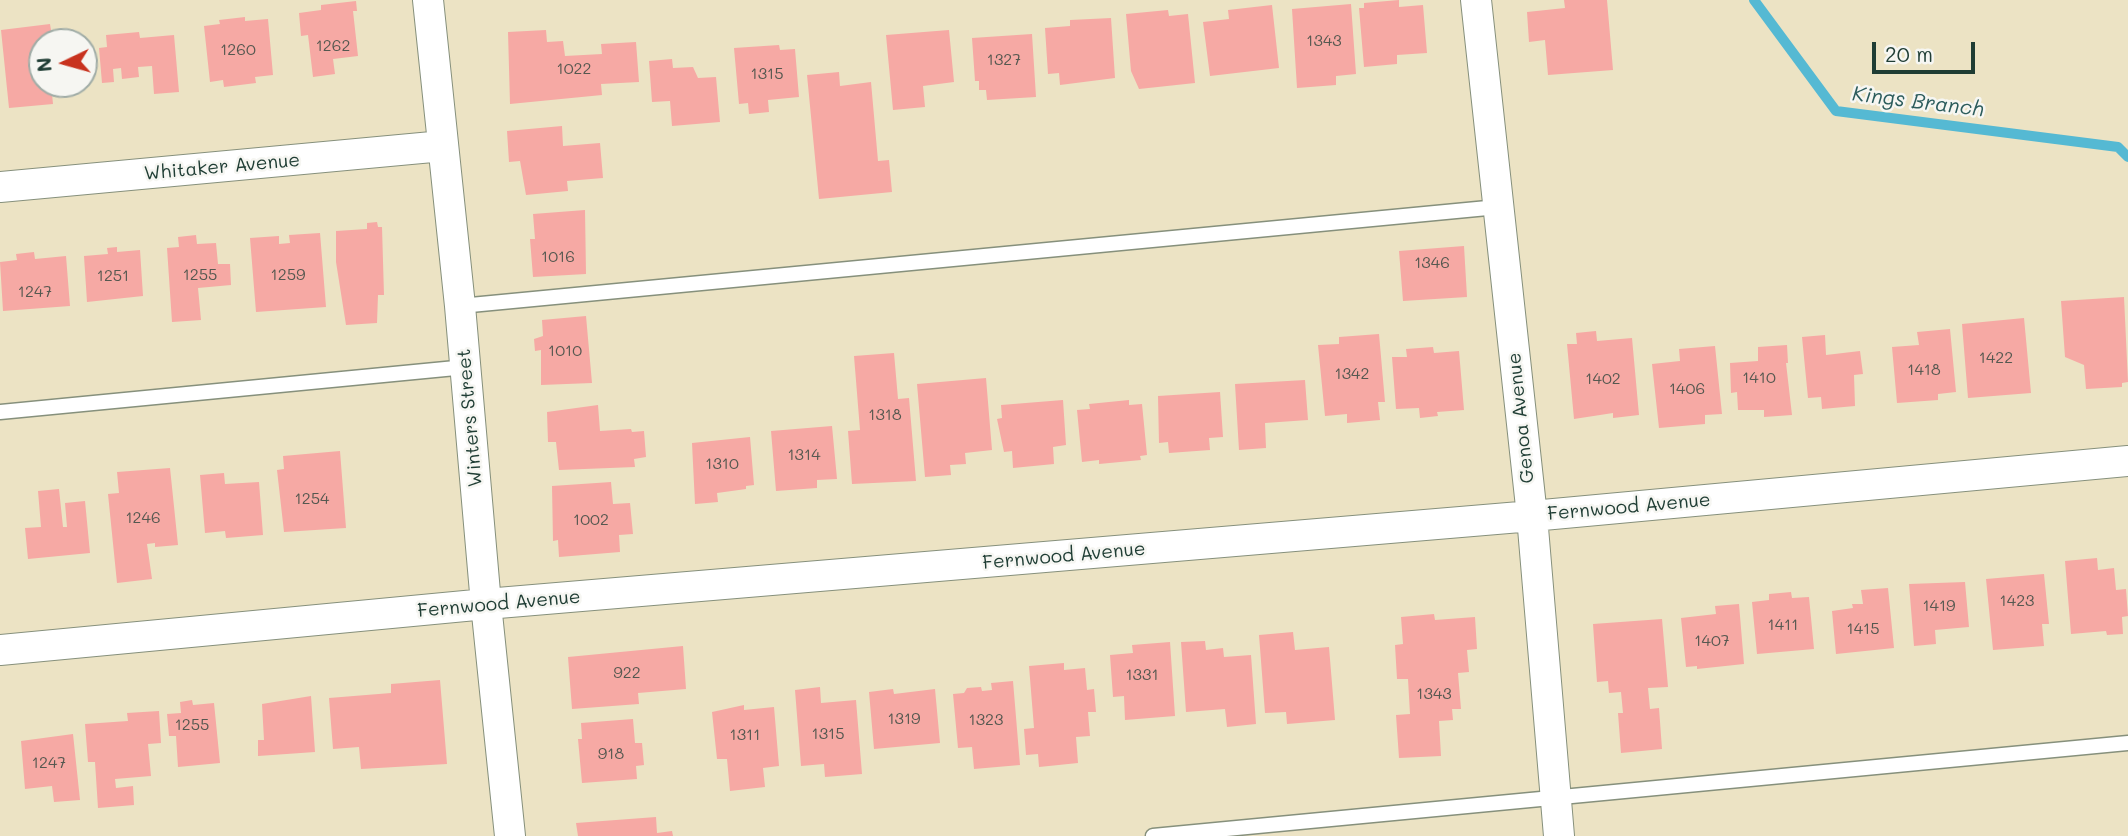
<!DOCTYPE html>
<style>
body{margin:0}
#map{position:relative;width:2128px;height:836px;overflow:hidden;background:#ece3c4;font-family:Mali,sans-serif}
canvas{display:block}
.north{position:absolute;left:28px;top:28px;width:70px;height:70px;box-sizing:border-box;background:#f6f6f2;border:2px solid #a0aca6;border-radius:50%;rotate:265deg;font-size:19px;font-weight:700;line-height:28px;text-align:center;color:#1f3d34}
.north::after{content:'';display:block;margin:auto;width:24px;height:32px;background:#c8321e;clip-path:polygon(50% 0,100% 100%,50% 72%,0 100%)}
.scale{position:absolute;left:1872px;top:42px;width:103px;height:32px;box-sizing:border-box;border:4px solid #1f3d34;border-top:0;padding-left:9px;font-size:21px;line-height:24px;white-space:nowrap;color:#1f3d34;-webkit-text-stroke:5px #f6f6f2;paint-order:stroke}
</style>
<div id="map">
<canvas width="2128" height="836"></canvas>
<div class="north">N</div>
<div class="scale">20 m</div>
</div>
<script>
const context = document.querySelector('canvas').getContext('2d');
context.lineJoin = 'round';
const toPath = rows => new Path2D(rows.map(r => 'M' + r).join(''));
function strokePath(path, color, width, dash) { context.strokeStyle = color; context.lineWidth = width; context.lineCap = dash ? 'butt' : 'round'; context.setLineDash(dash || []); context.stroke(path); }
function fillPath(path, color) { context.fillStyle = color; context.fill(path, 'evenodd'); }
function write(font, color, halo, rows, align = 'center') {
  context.font = font + ' Mali,sans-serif'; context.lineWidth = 5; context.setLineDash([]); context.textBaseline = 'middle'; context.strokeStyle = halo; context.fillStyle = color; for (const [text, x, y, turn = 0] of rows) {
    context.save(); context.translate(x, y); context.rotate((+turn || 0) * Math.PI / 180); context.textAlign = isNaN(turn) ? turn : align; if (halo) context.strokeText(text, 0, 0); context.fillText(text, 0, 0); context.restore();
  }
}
const stream = toPath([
 [1754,0,1836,111,2118,147,2128,157]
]);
const building = toPath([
 [1399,0,1399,7,1423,5,1427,53,1397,55,1397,64,1364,67,1359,8,1364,8,1364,3],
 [1564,0,1607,0,1613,70,1548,75,1545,40,1529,42,1527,12,1565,8],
 [356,1,357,11,353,11,358,56,333,59,335,74,313,77,308,35,301,36,299,13,321,10,321,5],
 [1351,4,1356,74,1336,76,1336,85,1297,88,1292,9],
 [1272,5,1279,68,1210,76,1203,22,1229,19,1228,10],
 [1168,10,1169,16,1188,14,1195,83,1139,89,1131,71,1126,14],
 [245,17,245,21,268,19,273,75,255,77,256,83,224,87,223,80,210,82,204,26,220,24,219,20],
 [1111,18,1115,78,1060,85,1059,73,1048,74,1045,28,1070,26,1070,20],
 [50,24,53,42,42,42,42,84,51,84,53,104,9,108,1,30],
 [546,30,547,42,563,41,565,56,602,54,601,44,636,42,639,82,601,84,602,95,510,104,508,32],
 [949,30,954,82,923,86,925,107,893,110,886,35],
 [139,32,140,38,174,35,179,92,154,94,152,66,138,67,139,77,122,79,121,68,113,69,114,82,102,83,99,48,107,47,106,35],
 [1032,34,1036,97,987,100,986,90,979,90,979,81,975,81,972,38],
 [779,45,780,50,795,49,799,97,768,100,769,112,749,114,748,103,739,104,734,48],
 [672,59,673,68,693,67,698,78,716,77,720,122,672,126,670,101,652,102,649,61],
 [839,72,840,86,871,82,878,161,889,160,892,192,819,199,807,75],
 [562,126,563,146,600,143,603,178,567,181,568,191,526,195,520,161,509,162,507,131],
 [585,210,586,274,533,277,530,239,535,239,533,214],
 [377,222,378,227,382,227,384,295,378,295,377,323,346,325,336,262,336,231,367,229,367,223],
 [320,233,326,307,256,312,250,238,279,236,279,244,290,243,289,235],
 [196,235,197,244,216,243,218,264,230,264,231,285,198,288,201,320,172,322,167,248,179,247,178,237],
 [1464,246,1467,297,1403,301,1399,251],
 [117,247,117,252,140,250,143,296,87,302,84,256,108,254,107,248],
 [34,252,35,259,66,256,70,306,3,311,0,262,17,260,16,254],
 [2124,297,2128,382,2122,383,2122,387,2086,389,2084,365,2065,357,2061,301],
 [586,316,592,383,541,385,541,350,535,351,534,339,543,336,542,320],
 [2024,318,2031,393,1968,398,1962,324],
 [1950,329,1956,392,1938,394,1938,400,1897,403,1892,347,1919,345,1917,332],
 [1596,331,1597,341,1632,338,1639,415,1613,418,1613,413,1574,419,1567,344,1577,344,1576,333],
 [1379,334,1385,402,1378,402,1380,420,1347,423,1347,414,1325,416,1318,345,1339,344,1339,337],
 [1825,335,1826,355,1860,351,1863,374,1854,375,1855,406,1822,409,1821,397,1808,398,1802,337],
 [1787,345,1788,363,1786,363,1792,415,1764,417,1764,410,1738,410,1737,392,1731,393,1730,363,1758,361,1758,347],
 [1715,346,1722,414,1705,415,1705,424,1659,428,1652,364,1680,361,1679,349],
 [1433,347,1434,353,1459,351,1464,410,1437,412,1438,416,1420,418,1419,408,1396,409,1392,357,1407,357,1406,349],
 [894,353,898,399,909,398,916,481,852,484,848,431,860,430,854,356],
 [986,378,992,450,965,453,966,464,950,465,951,475,925,477,917,384],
 [1305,380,1308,420,1265,423,1266,448,1239,450,1235,384],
 [1220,392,1223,437,1209,438,1210,450,1169,453,1168,442,1159,443,1158,396],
 [1063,400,1066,445,1053,447,1054,464,1013,468,1012,451,1004,452,997,419,1002,418,1001,405],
 [1129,400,1129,405,1142,404,1147,455,1140,456,1141,460,1099,464,1099,460,1082,462,1077,410,1090,409,1089,404],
 [598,405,600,431,631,429,632,432,644,431,646,457,634,459,635,467,559,470,556,442,548,442,547,412],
 [832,426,837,479,817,480,817,488,776,491,771,431],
 [750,437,754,485,746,486,746,489,717,493,718,502,695,504,692,443],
 [340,451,346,528,284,532,277,470,284,469,283,456],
 [170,468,178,545,155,547,155,543,147,544,152,579,117,583,108,494,119,493,117,472],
 [224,473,225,484,259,482,263,535,226,538,225,531,205,533,200,475],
 [611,482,613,504,630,503,633,534,619,535,620,552,559,557,558,540,553,541,552,486],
 [59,489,63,527,67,527,65,503,85,501,90,553,28,559,25,528,41,527,38,491],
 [2097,558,2098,570,2114,568,2116,590,2126,589,2128,616,2122,617,2123,634,2107,635,2106,631,2071,634,2065,561],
 [2044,574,2049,624,2042,624,2044,646,1993,650,1986,579],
 [1965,582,1969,627,1935,630,1936,644,1914,646,1909,584],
 [1888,588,1894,648,1836,654,1832,611,1853,608,1852,604,1863,604,1861,590],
 [1791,592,1792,598,1809,597,1814,649,1757,654,1752,602,1769,600,1769,594],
 [1739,604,1744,664,1697,669,1697,666,1686,667,1681,618,1716,614,1715,606],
 [1434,614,1435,620,1475,617,1477,649,1467,650,1469,672,1458,673,1461,709,1452,709,1453,720,1439,721,1441,756,1399,758,1396,715,1410,714,1408,679,1397,679,1395,645,1403,644,1401,617],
 [1662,619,1668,687,1648,688,1650,709,1659,708,1662,749,1621,753,1618,713,1623,713,1621,692,1609,693,1608,681,1597,682,1593,624],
 [1293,632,1295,650,1329,647,1335,720,1287,724,1286,712,1265,713,1259,635],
 [1205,641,1206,650,1223,648,1224,657,1251,655,1256,724,1227,727,1225,709,1186,712,1181,642],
 [1170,642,1175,716,1125,720,1124,696,1113,697,1110,655,1133,653,1132,645],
 [683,646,686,689,638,693,639,704,572,709,568,657],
 [1064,663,1064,670,1085,668,1087,690,1094,689,1096,712,1088,712,1090,736,1076,737,1078,763,1039,767,1038,754,1026,755,1024,729,1034,728,1029,666],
 [440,680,447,764,361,769,359,747,333,749,329,698,391,693,391,684],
 [1013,681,1020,765,974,769,972,747,958,748,953,694,964,693,967,688,981,687,982,691,992,690,991,683],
 [820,687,821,703,856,700,862,774,825,777,824,764,801,766,795,690],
 [893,689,894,694,935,689,940,743,874,749,869,692],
 [311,696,315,752,258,756,258,740,264,740,262,704],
 [192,700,193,705,214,703,220,763,178,767,176,736,169,736,167,714,181,713,180,702],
 [744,705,744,710,774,707,779,766,763,768,765,787,730,791,727,759,717,759,712,712],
 [159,711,161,743,148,744,151,776,115,779,116,788,133,786,134,805,98,808,95,762,88,762,85,724,128,721,127,713],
 [633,719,635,743,642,743,644,765,636,766,637,779,582,783,578,739,582,739,581,723],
 [73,734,80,800,54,802,52,786,25,789,21,741],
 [656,817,657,833,672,831,673,836,578,836,576,823]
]);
const service = toPath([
 [460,306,1498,207],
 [0,412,466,367],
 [1153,836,2128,743]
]);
const minor = toPath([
 [428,0,460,306,486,604,510,836],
 [1476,0,1532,516,1559,836],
 [0,187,443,146],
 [0,650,486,604,1532,516,2128,461]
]);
const numberNames = [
 ["1343",1324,41],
 ["1262",333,46],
 ["1260",238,50],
 ["1327",1004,60],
 ["1022",574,69],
 ["1315",767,74],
 ["1016",558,257],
 ["1346",1432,263],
 ["1255",200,275],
 ["1259",288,275],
 ["1251",113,276],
 ["1247",35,292],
 ["1010",565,351],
 ["1422",1996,358],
 ["1418",1924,370],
 ["1342",1352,374],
 ["1410",1759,378],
 ["1402",1603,379],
 ["1406",1687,389],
 ["1318",885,415],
 ["1314",804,455],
 ["1310",722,464],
 ["1254",312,499],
 ["1246",143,518],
 ["1002",591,520],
 ["1423",2017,601],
 ["1419",1939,606],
 ["1411",1783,625],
 ["1415",1863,629],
 ["1407",1712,641],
 ["922",627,673],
 ["1331",1142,675],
 ["1343",1434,694],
 ["1319",904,719],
 ["1323",986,720],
 ["1255",192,725],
 ["1315",828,734],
 ["1311",745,735],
 ["918",611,754],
 ["1247",49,763]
];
const streetNames = [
 ["Whitaker Avenue",222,167,-5],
 ["Winters Street",470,418,-95],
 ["Genoa Avenue",1521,418,-96],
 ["Fernwood Avenue",1629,507,-5],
 ["Fernwood Avenue",1064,556,-5],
 ["Fernwood Avenue",499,604,-5]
];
const waterNames = [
 ["Kings Branch",1918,102,7]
];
strokePath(stream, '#55b9d3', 10);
fillPath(building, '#f6a9a4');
strokePath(service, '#86907c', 17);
strokePath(minor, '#86907c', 32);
strokePath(service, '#fff', 14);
strokePath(minor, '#fff', 30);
write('16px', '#555850', null, numberNames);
write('19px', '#1f3d34', '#f6f6f2', streetNames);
write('italic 21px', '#2c5c5c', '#f6f6f2', waterNames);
</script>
